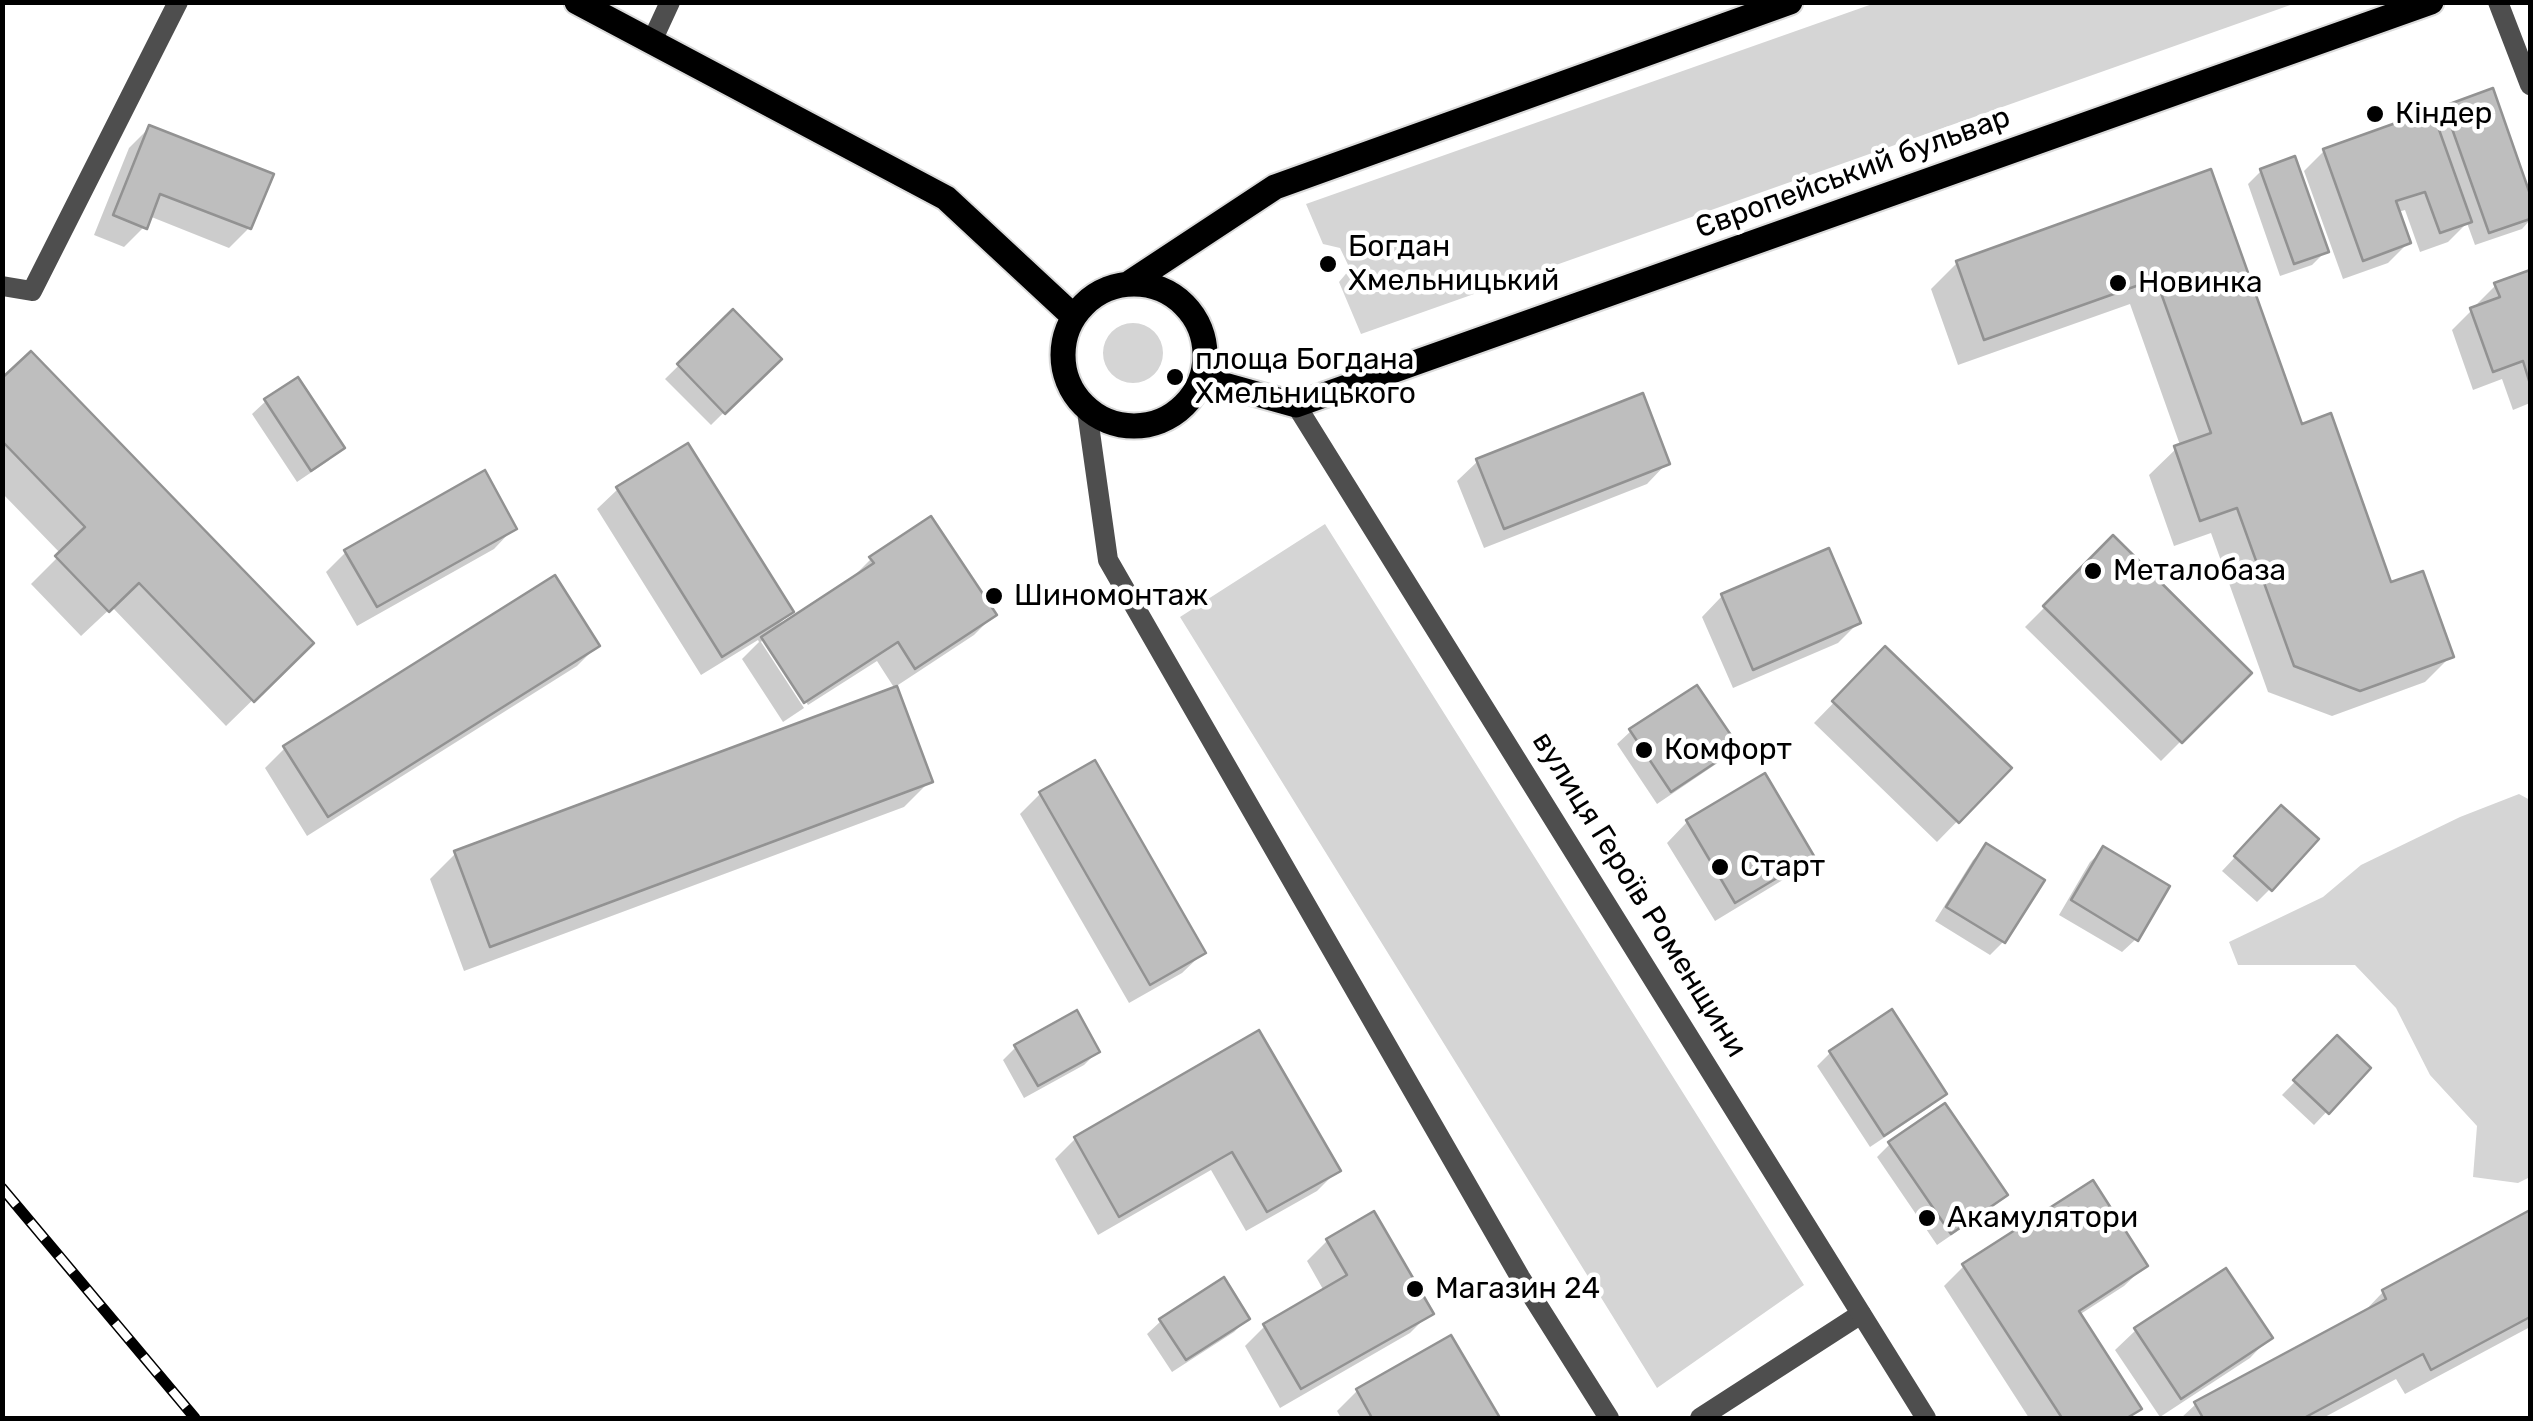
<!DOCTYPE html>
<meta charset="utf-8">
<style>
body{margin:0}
#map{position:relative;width:2533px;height:1421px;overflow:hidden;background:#fff;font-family:Rubik,sans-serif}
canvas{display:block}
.frame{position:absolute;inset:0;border:5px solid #000;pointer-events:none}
</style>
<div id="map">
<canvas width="2533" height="1421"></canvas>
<div class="frame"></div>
</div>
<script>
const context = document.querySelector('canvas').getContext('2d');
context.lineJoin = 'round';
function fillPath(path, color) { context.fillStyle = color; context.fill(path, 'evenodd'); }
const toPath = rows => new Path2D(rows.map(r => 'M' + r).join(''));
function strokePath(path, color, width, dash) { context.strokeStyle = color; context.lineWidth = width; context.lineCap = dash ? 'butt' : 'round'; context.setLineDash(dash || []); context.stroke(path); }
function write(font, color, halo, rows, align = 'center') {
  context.font = font + ' Rubik,sans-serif'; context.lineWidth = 9; context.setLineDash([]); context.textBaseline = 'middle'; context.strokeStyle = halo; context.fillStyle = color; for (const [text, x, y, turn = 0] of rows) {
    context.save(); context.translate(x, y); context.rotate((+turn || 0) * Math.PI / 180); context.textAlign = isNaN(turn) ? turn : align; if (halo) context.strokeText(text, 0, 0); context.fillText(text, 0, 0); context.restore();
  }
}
const green = toPath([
 [1878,2,2296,3,1361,334,1339,282,1350,269,1340,248,1323,244,1306,204],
 '1103 353a30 30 0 1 1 60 0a30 30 0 1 1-60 0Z',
 [1325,524,1804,1285,1657,1388,1180,617],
 [2519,794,2530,800,2530,1177,2518,1183,2473,1177,2477,1126,2430,1075,2396,1008,2355,965,2238,965,2229,942,2323,897,2361,865,2460,817]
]);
const shadow = toPath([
 [2491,91,2530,202,2530,220,2522,229,2475,245,2467,223,2448,242,2420,252,2405,210,2398,212,2408,243,2388,263,2343,279,2304,171,2324,151,2433,120,2445,108],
 [149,128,249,228,229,248,149,216,144,227,124,247,94,235,129,148],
 [2261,171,2326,251,2312,265,2280,276,2248,184],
 [2210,172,2300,427,2389,585,2451,656,2425,682,2332,716,2268,692,2211,533,2174,546,2149,475,2180,445,2130,304,1958,365,1931,289,1957,263],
 [2530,273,2530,403,2513,410,2502,379,2473,390,2452,330,2472,310,2477,308,2476,305,2496,285],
 [733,312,778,359,711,425,665,379],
 [2,381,311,643,226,726,112,607,81,636,31,584,61,554,2,493],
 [266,401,342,448,328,461,297,482,252,414],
 [1478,461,1667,463,1647,484,1484,548,1457,481],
 [618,489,791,612,776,627,777,629,851,579,871,559,994,615,974,635,895,687,930,781,904,807,464,971,430,879,456,853,895,689,877,661,808,705,764,638,761,642,804,708,783,722,742,659,759,642,758,640,701,675,597,509],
 [514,528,494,549,357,626,326,572,346,552],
 [2113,539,2249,673,2161,761,2025,627],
 [1828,551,1858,623,1838,643,1733,688,1702,617,1722,596],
 [597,646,577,666,307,836,265,768,285,748],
 [1885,650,2009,768,1937,842,1814,723],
 [1631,731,1735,747,1722,760,1657,804,1617,744],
 [1764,777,1811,855,1791,875,1715,921,1667,843,1687,822],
 [1040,794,1203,953,1182,973,1129,1003,1020,814],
 [2268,822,2270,889,2257,902,2222,871],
 [1986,847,2041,881,2003,942,1990,955,1935,921,1973,860],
 [2104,849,2136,939,2122,952,2059,915,2090,862],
 [1891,1013,1944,1094,1930,1107,1870,1147,1817,1066,1830,1053],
 [1259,1034,1337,1171,1317,1191,1246,1231,1211,1170,1098,1235,1055,1159,1075,1139],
 [2337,1039,2368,1068,2314,1125,2282,1095],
 [1016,1047,1097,1052,1084,1065,1024,1098,1003,1060],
 [1890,1144,2005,1195,1991,1208,1937,1245,1877,1157],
 [2530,1213,2530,1327,2405,1394,2396,1379,2323,1418,2181,1418,2196,1404,2360,1316,2383,1292],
 [1327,1241,1430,1313,1410,1333,1280,1408,1245,1346,1265,1326,1324,1291,1307,1261],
 [1964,1266,2145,1266,2124,1286,2079,1315,2139,1408,2129,1418,2029,1418,1944,1286],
 [1247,1319,1234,1332,1172,1372,1147,1334,1161,1321],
 [2136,1330,2270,1337,2250,1358,2160,1417,2115,1350],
 [1450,1338,1497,1418,1341,1418,1337,1411,1357,1391]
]);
const building = toPath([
 [2493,88,2530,194,2530,219,2489,233,2444,106,2493,88],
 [2432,110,2472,222,2440,233,2425,192,2396,201,2411,243,2363,261,2323,149,2432,110],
 [149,125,274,174,251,229,160,194,147,229,113,215,149,125],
 [2295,156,2329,252,2294,264,2260,169,2295,156],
 [2211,169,2302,424,2331,413,2391,582,2423,571,2454,657,2360,691,2294,666,2237,508,2200,521,2174,446,2211,433,2156,279,1984,340,1956,261,2211,169],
 [2530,270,2530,384,2523,361,2493,372,2470,308,2500,297,2494,283,2530,270],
 [733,309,782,359,725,414,677,364,733,309],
 [31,351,314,643,254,702,139,583,109,612,55,556,85,527,2,441,2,378,31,351],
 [298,377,345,448,311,471,264,399,298,377],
 [1643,393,1670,464,1504,529,1476,459,1643,393],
 [688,443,794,612,722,657,616,487,688,443],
 [485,470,517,529,377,607,344,550,485,470],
 [931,516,997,615,915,669,898,642,804,703,761,637,874,563,869,557,931,516],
 [2113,535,2252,673,2182,743,2043,606,2113,535],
 [1829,548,1861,623,1753,670,1721,594,1829,548],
 [555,575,600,646,328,817,283,746,555,575],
 [1885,646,2012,768,1959,823,1832,701,1885,646],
 [1697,685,1739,747,1671,792,1629,729,1697,685],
 [897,686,933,782,490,947,454,851,897,686],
 [1095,760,1206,953,1150,985,1039,792,1095,760],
 [1765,773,1814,856,1735,903,1686,820,1765,773],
 [2281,805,2319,839,2272,891,2234,856,2281,805],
 [1986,843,2045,880,2005,943,1946,907,1986,843],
 [2103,846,2170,886,2138,941,2071,900,2103,846],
 [1892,1009,1947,1094,1884,1136,1829,1051,1892,1009],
 [1077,1010,1100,1052,1038,1086,1014,1045,1077,1010],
 [1259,1030,1341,1171,1267,1212,1232,1152,1119,1217,1074,1137,1259,1030],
 [2337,1035,2371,1068,2329,1114,2293,1080,2337,1035],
 [1945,1103,2008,1195,1951,1234,1888,1142,1945,1103],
 [2093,1180,2148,1266,2079,1311,2142,1409,2127,1418,2062,1418,1962,1264,2093,1180],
 [2530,1210,2530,1317,2431,1370,2423,1354,2304,1418,2203,1418,2194,1402,2386,1299,2382,1290,2530,1210],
 [1374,1211,1434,1314,1301,1389,1263,1324,1347,1275,1326,1239,1374,1211],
 [2226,1268,2273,1338,2181,1399,2134,1328,2226,1268],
 [1224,1277,1250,1319,1186,1360,1159,1319,1224,1277],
 [1451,1335,1500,1418,1372,1418,1356,1389,1451,1335]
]);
const service = toPath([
 [2498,2,2530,85],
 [652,41,670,2],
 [2,286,32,291,178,2],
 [1700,1418,1861,1314]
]);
const tertiary = toPath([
 [1296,405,1926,1418],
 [1087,411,1108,560,1520,1277,1609,1418]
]);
const primary = toPath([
 [577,2,946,198,1073,316],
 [1131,282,1275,187,1790,2],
 '1063 355a71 71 0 1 1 142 0a71 71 0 1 1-142 0Z',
 [1203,379,1296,405,2431,2]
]);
const rail = toPath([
 [2,1188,195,1418]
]);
const markers = [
 [2375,114,10,"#000"],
 [1328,264,10,"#000"],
 [2118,283,10,"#000"],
 [1175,377,10,"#000"],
 [2093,571,10,"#000"],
 [994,596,10,"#000"],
 [1644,750,10,"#000"],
 [1720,867,10,"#000"],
 [1927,1218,10,"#000"],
 [1415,1289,10,"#000"]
];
const poiNames = [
 ["Кіндер",2395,114],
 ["Богдан",1348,247],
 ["Хмельницький",1348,281],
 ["Новинка",2138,283],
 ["площа Богдана",1195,360],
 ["Хмельницького",1195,394],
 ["Металобаза",2113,571],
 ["Шиномонтаж",1014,596],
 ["Комфорт",1664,750],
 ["Старт",1740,867],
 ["Акамулятори",1947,1218],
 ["Магазин 24",1435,1289]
];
const streetNames = [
 ["Європейський бульвар",1853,173,-20],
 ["вулиця Героїв Роменщини",1639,895,58]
];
fillPath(green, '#d5d5d5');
fillPath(shadow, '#0003');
fillPath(building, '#bebebe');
strokePath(building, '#929292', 2.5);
strokePath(primary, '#dbdbdb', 29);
strokePath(service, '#4e4e4e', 20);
strokePath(tertiary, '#4e4e4e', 20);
strokePath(primary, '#000', 25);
strokePath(rail, '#000', 11);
strokePath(rail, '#fff', 8, [22]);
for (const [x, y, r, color] of markers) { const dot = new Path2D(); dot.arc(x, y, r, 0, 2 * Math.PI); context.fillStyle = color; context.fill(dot); strokePath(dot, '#fff', 4); }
write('30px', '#000', '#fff', poiNames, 'left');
write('30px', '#000', '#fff', streetNames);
</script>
